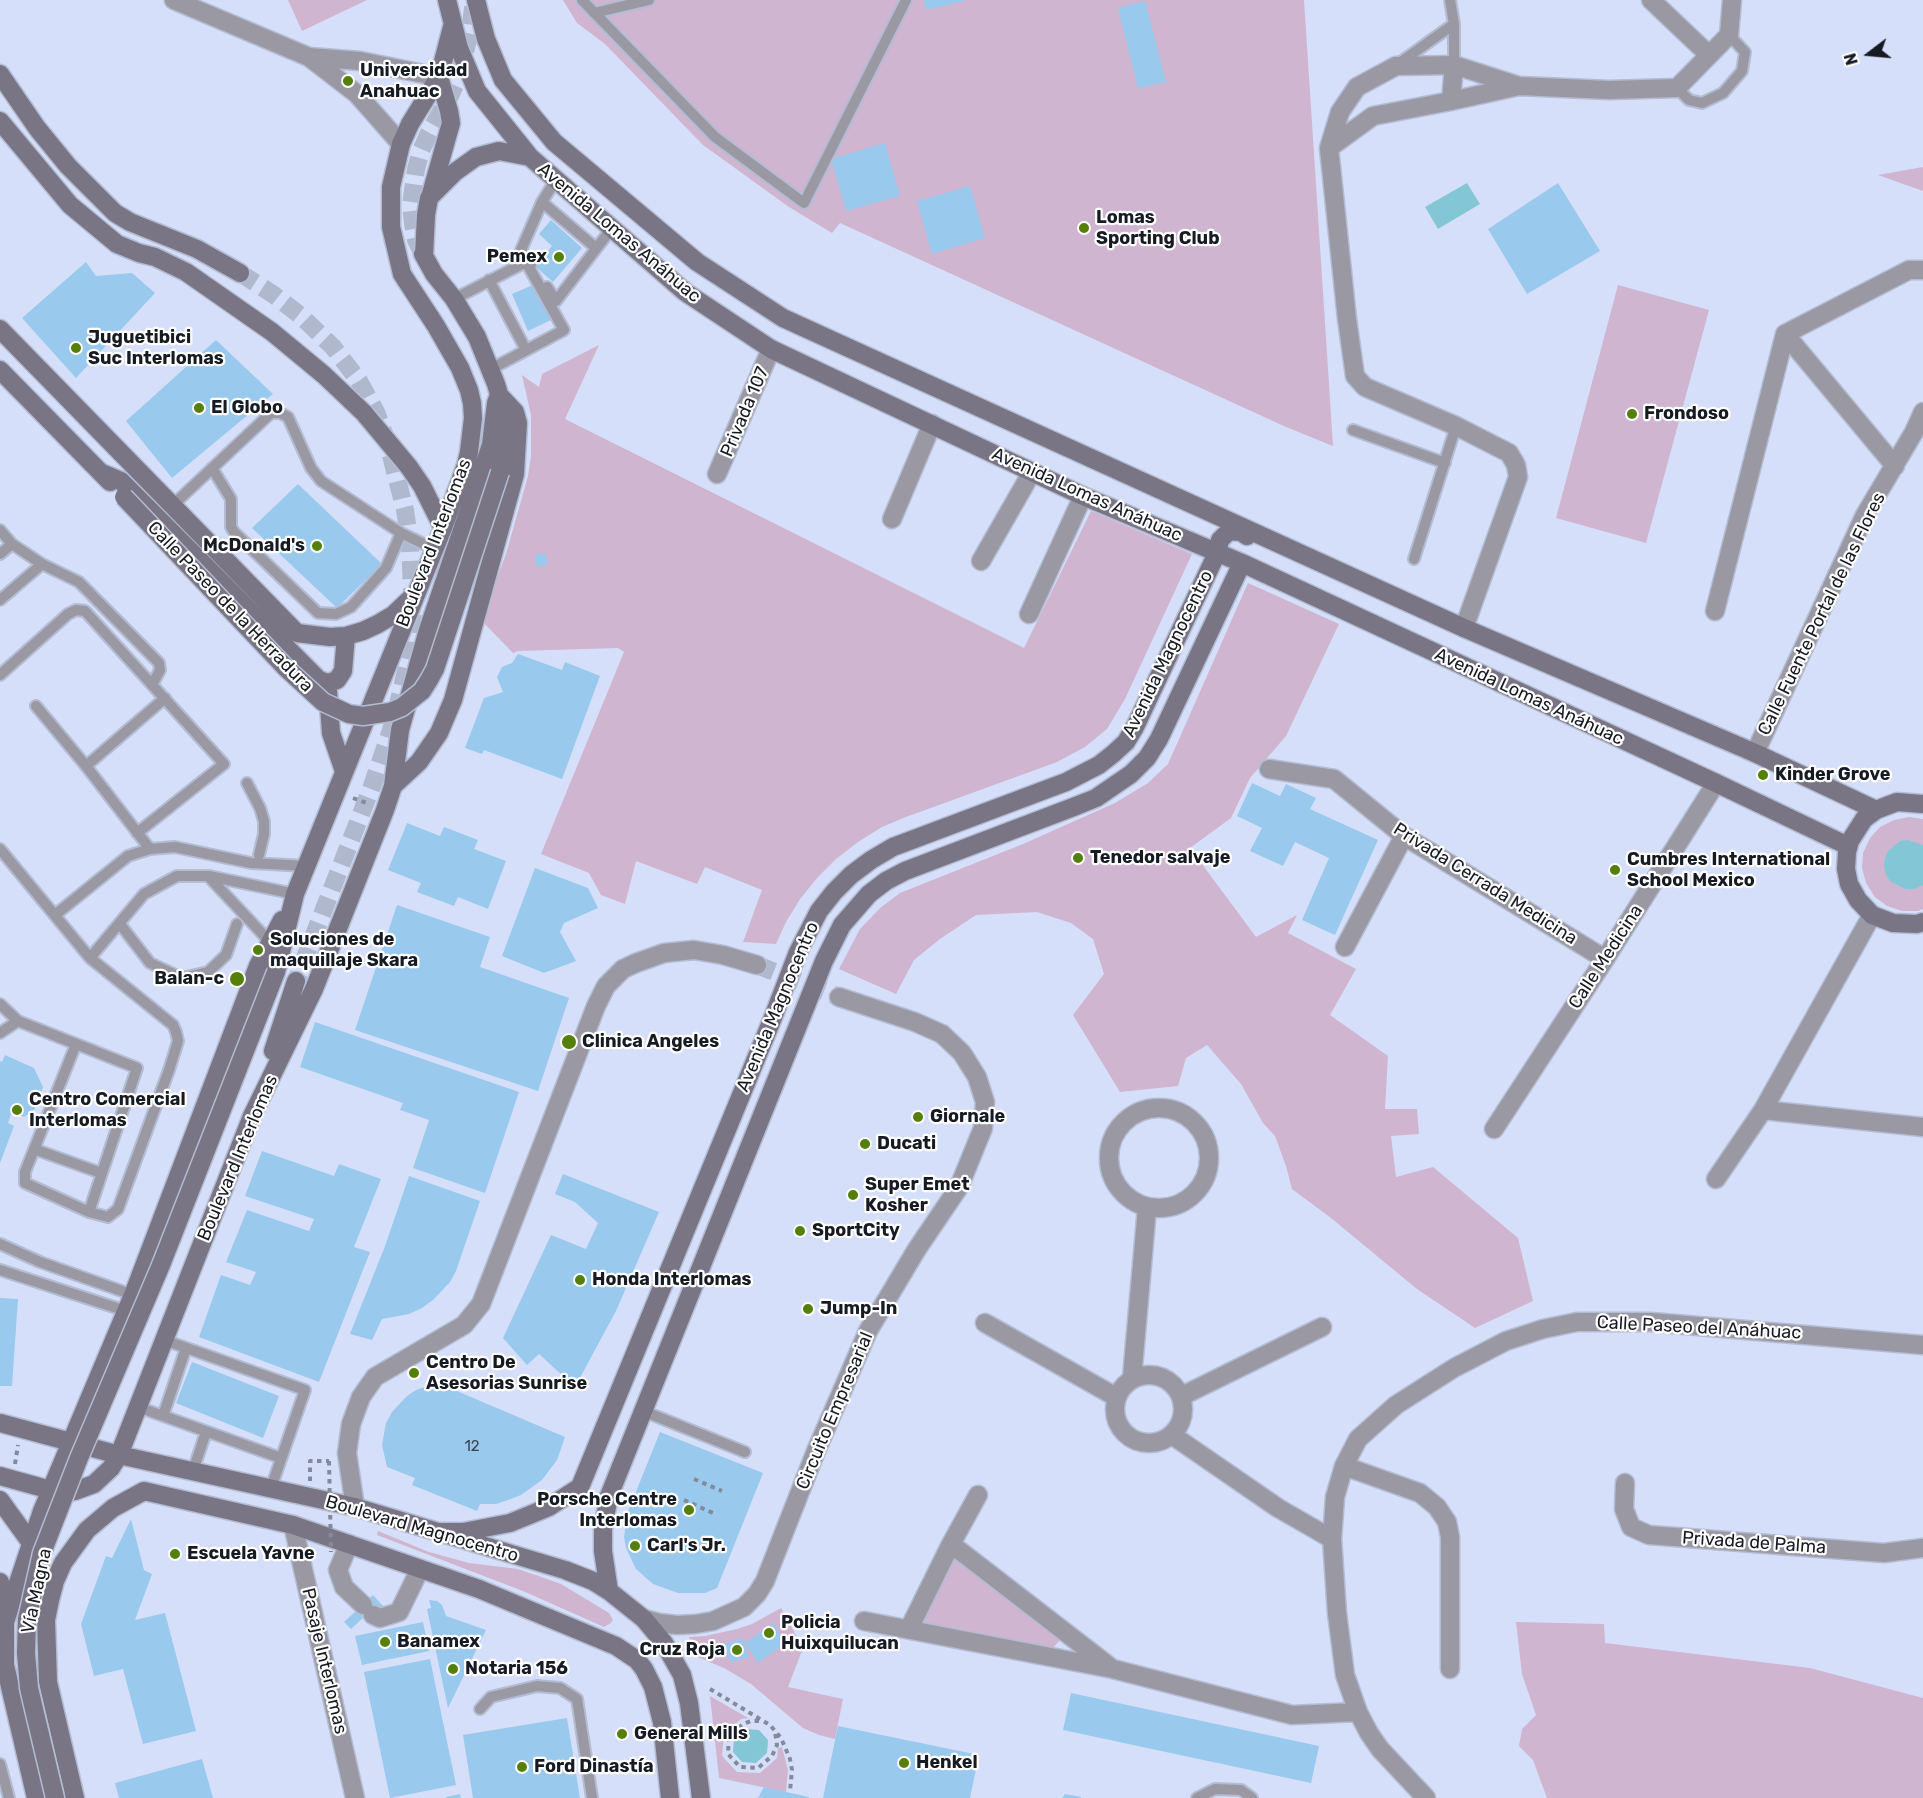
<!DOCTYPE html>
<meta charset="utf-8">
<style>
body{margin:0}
#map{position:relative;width:1923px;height:1798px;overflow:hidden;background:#d6dff9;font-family:Rubik,sans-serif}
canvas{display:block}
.north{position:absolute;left:1839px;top:24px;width:60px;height:60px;-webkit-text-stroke:4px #fff;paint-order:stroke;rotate:254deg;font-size:16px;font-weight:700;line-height:24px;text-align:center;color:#161a23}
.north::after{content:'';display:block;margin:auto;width:21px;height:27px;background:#161a23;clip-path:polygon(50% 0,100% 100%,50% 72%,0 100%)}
</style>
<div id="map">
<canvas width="1923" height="1798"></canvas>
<div class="north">N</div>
</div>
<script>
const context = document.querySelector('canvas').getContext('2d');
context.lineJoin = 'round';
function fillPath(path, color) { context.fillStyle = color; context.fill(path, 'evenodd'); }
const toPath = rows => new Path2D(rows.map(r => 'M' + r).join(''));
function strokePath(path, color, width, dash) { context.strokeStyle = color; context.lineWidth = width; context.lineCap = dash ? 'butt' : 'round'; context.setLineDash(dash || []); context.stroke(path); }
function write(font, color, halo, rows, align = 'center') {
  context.font = font + ' Rubik,sans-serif'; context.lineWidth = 4.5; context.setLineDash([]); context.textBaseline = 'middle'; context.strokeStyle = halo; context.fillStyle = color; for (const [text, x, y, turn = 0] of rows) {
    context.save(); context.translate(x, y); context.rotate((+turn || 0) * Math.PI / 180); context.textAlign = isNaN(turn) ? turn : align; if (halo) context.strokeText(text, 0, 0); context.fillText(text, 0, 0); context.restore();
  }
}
const green = toPath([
 [288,0,367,0,302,31],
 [563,0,1304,0,1333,446,1286,427,840,223,832,233,789,207,703,145,605,44,577,23],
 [1923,167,1923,191,1878,175],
 [1618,285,1709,310,1646,543,1556,518],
 [599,345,565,419,1024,648,1091,511,1192,554,1125,699,1107,729,1085,747,1057,762,906,817,882,827,858,842,836,859,817,878,800,899,786,922,776,944,743,942,762,890,705,867,697,884,636,861,625,904,601,895,589,873,541,854,624,652,618,648,518,651,513,653,481,620,506,554,528,476,531,456,531,415,522,375,539,387,542,374],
 [1248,583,1339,624,1286,736,1250,778,1231,818,1190,848,1256,937,1297,915,1288,933,1356,969,1330,1015,1388,1056,1385,1109,1417,1109,1419,1134,1391,1136,1396,1177,1433,1167,1518,1238,1533,1301,1475,1328,1417,1289,1331,1218,1292,1189,1286,1166,1275,1136,1263,1123,1241,1084,1207,1045,1186,1058,1178,1086,1120,1092,1073,1015,1104,974,1093,939,1071,923,1037,912,976,915,940,939,914,960,896,994,839,969,860,929,880,908,900,893,1023,844,1115,803,1148,783,1168,764],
 [1909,817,1923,819,1923,909,1918,911,1902,911,1887,906,1875,897,1866,883,1862,868,1863,853,1870,838,1880,827,1894,820],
 [378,1531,429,1552,469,1563,518,1569,561,1584,609,1613,613,1620,611,1623,604,1627,523,1591,377,1535],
 [951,1544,1065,1634,1046,1656,909,1629],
 [781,1608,803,1648,788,1687,843,1699,835,1739,819,1735,803,1728,751,1684,724,1668,695,1656,689,1637,705,1636,737,1629,752,1624],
 [1516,1622,1604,1624,1605,1643,1810,1668,1923,1698,1923,1798,1547,1798,1533,1760,1519,1746,1522,1729,1536,1715,1522,1674],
 [710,1696,748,1718,741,1719,724,1734,722,1756,737,1772,760,1773,777,1758,778,1748,782,1747,788,1770,786,1792,719,1778]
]);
const water = toPath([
 [1467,183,1480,204,1438,229,1425,207],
 [1908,840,1923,845,1923,885,1914,889,1906,889,1891,882,1886,875,1884,867,1885,858,1888,851,1900,841],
 [745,1729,759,1730,768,1740,767,1753,756,1763,742,1762,733,1752,734,1738]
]);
const building = toPath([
 [924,0,964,0,964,1,926,10],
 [1145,1,1166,82,1138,88,1118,8],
 [885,143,900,196,846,211,831,159],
 [1558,183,1600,251,1527,294,1488,229],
 [970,186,985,238,932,254,917,201],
 [551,220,582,248,553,282,535,266,552,246,539,234],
 [86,262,96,276,132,273,155,293,76,378,22,318],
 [535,284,551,320,528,331,512,294],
 [216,340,273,394,172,478,126,421],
 [298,484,382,564,337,608,252,528],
 [545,553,548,564,537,567,535,555],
 [518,654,562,670,565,662,600,676,562,779,484,750,482,754,465,748,484,698,503,692,497,677,502,667,512,663],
 [1252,783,1280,796,1286,784,1316,798,1310,809,1378,840,1335,935,1302,920,1329,858,1295,842,1283,866,1250,851,1262,828,1237,816],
 [407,823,440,836,444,827,478,840,474,849,506,861,488,909,458,897,454,906,417,892,421,883,388,870],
 [535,868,588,888,598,908,564,923,560,932,576,961,544,973,502,956],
 [397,905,490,937,480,967,569,998,538,1091,355,1030],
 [315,1022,519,1092,485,1193,413,1168,429,1120,400,1110,403,1103,300,1067],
 [5,1055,34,1068,43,1087,35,1109,24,1117,12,1111,8,1123,14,1126,0,1163,0,1061,2,1062],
 [262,1151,334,1176,339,1164,381,1179,354,1247,370,1252,319,1382,199,1337,221,1275,250,1285,256,1272,226,1262,247,1210,309,1231,314,1219,245,1196],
 [563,1174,659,1212,616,1311,575,1387,539,1354,527,1365,503,1338,551,1235,586,1249,598,1223,575,1202,555,1194],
 [409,1176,480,1201,456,1271,450,1282,433,1300,422,1308,409,1314,382,1319,372,1340,350,1334,385,1246],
 [0,1298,18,1299,12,1386,0,1386],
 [192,1362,279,1396,263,1438,176,1403],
 [438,1383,565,1437,557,1460,542,1480,521,1495,508,1500,496,1504,480,1504,477,1511,412,1485,415,1478,387,1467,382,1445,386,1423,392,1412,407,1396,416,1390],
 [660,1432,763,1473,717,1588,705,1593,678,1593,653,1584,636,1569,626,1548,624,1537,627,1514],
 [131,1519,144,1570,152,1574,135,1620,165,1613,196,1731,143,1744,123,1669,94,1676,81,1624,106,1556,112,1558],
 [373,1595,383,1606,368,1619,365,1616,351,1629,344,1622],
 [429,1600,437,1601,442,1605,446,1616,486,1630,448,1708,427,1609,431,1608],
 [423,1622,429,1651,362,1665,355,1636],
 [773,1623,786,1643,758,1663,745,1643],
 [743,1638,749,1657,730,1662,725,1644],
 [430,1659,456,1785,390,1798,364,1672],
 [1071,1693,1319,1746,1311,1783,1063,1730],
 [567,1718,580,1798,473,1798,463,1735],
 [838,1726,979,1755,970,1798,823,1798],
 [202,1759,213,1798,119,1798,115,1783],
 [764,1787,809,1797,809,1798,758,1798],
 [460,1794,461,1798,446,1798,446,1797],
 [1065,1794,1081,1797,1081,1798,1062,1798]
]);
const streetTunnel = toPath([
 [757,965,839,997]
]);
const secondaryTunnel = toPath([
 [423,254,416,240,413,223,411,205,416,169,421,151,429,133,450,96,459,76,470,32,474,0],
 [240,273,274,295,301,316,333,347,359,381,376,412,388,444,405,510,410,544,413,613,411,650,394,721,372,786,296,981]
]);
const path = toPath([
 [353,798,369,804],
 [15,1464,18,1445],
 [694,1479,722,1491],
 [310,1481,310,1461,329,1461],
 [684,1500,713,1513],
 [710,1689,770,1725,781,1738,790,1759,792,1770,790,1791],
 [759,1721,751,1721,743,1724,729,1736,728,1754,740,1767,758,1768,772,1756,777,1745,775,1732]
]);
const lane = toPath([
 [582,0,715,137,804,203,906,0],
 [1450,0,1454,24,1454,65],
 [594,13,649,0],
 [1398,64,1454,24],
 [1677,88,1689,100,1702,103,1723,93,1742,71,1745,52,1729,35],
 [542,202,596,248],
 [531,265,521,250,542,202,555,181],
 [489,280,526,350],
 [547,287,556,301,612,228],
 [454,299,526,262,564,330,491,369],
 [1353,430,1445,463],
 [212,468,231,499,231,527,234,532,318,613,336,614,351,607,386,568,401,533],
 [173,505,271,413,280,413,288,417,311,468,321,481,401,533,434,549],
 [0,530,12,544,42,564,79,582,159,663,160,670,152,685],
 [0,554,12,544],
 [1414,559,1456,426],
 [0,600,42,564],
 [0,675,68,614,76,610,85,611,224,764,137,833],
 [36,706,86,766,150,849],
 [86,766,165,698],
 [247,783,260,808,264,821,264,834,259,855],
 [0,849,90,958,144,894,177,876,208,876,270,942],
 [209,876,295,894],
 [55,915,128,856,150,849,175,847,251,863,306,866],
 [120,924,150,963,182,978,208,972,226,955,237,924],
 [0,1004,18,1021,137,1068,89,1212,108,1217,118,1209,169,1070,178,1041,176,1032,173,1025,90,958],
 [0,1033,18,1021],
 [76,1044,25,1172,25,1183,89,1212],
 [34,1149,101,1173],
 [0,1244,40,1262,133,1295],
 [0,1270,126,1311],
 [164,1340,305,1390,271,1488],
 [138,1407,281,1458],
 [643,1411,745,1452],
 [163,1416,186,1348],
 [193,1471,206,1432],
 [480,1709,491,1697,537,1686,560,1688,577,1699,592,1798],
 [0,1764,9,1798],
 [1197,1798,1215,1789,1241,1790,1252,1798]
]);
const street = toPath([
 [174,0,309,57,357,94,401,144],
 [1651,0,1709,55],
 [309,57,360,61,439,77],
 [1451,101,1519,86,1609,90,1677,88,1729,35,1732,0],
 [1329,148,1373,116,1451,101,1454,65],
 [1785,334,1895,466],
 [717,474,771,349],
 [892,519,932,424],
 [981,561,1032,472],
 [1715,611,1785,334,1909,270,1923,270],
 [1029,614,1083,496],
 [1464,628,1518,477,1516,465,1509,453,1456,426,1365,387,1355,376,1347,319,1329,148,1340,112,1357,87,1396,66,1454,65,1519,86],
 [1755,753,1865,515,1914,432,1923,412],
 [1269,769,1334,779,1404,836,1605,959],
 [1345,947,1404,836],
 '1109 1158a50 50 0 1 1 100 0a50 50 0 1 1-100 0Z',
 [1763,1110,1923,1127],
 [1494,1129,1605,959,1716,783],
 [1716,1179,1763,1110,1872,915],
 [985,1323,1116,1397],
 '1115 1409a34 34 0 1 1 68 0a34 34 0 1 1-68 0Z',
 [1132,1378,1147,1208],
 [1182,1396,1322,1327],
 [1172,1435,1278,1508,1332,1539],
 [1344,1466,1420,1493,1437,1507,1447,1522,1450,1537,1450,1669],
 [1625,1483,1624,1509,1631,1527,1649,1535,1884,1553,1923,1548],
 [355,1507,347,1453,351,1424,361,1397,375,1377,464,1325,481,1304,596,1006,606,986,623,969,636,963,664,953,694,950,723,955,757,965],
 [293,1525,355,1798],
 [349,1544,338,1570,344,1587,363,1605],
 [951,1544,1109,1666],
 [373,1615,380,1618,399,1612,420,1569],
 [644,1619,659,1623,677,1625,696,1624,713,1621,744,1607,757,1594,765,1581,816,1451,868,1331,917,1249,959,1187,983,1128,985,1102,977,1077,962,1053,942,1034,915,1022,839,997],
 [864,1621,1113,1669,1292,1715,1358,1712],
 [909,1629,951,1544,978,1495],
 [1426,1798,1380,1749,1369,1733,1358,1712,1345,1675,1337,1613,1332,1539,1335,1497,1344,1466,1358,1439,1396,1405,1454,1368,1506,1341,1543,1329,1577,1322,1651,1322,1923,1345]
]);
const secondary = toPath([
 [447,0,459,48,477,91,530,157,685,292,771,349,1083,496,1242,563,1716,783,1848,846],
 [476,0,486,39,503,80,554,142,697,262,783,318,1464,628,1755,753,1876,810],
 [0,74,37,128,68,166,115,213,130,222,197,249,240,273],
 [0,121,70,205,117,244,139,253,155,257,186,272,272,332,324,375,364,413,409,467,422,486,443,528],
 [431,194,451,123,449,111,439,77],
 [423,254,434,274,454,299,477,337,496,384,501,401,505,436,504,454,500,472],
 [424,256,426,215,429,198,455,172,476,157,499,151,530,157],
 [0,329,297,633,330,637,346,636,363,631,378,624,393,615,412,597],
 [0,370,110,482],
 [102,473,121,481,319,680,328,683,337,680,343,671,346,636],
 [328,691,331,733,344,771],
 [393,786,419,762,439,733,453,700,515,474,518,423,515,412,499,395],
 [1923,804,1897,802,1876,810,1864,819,1850,841,1847,852,1846,869,1849,884,1858,900,1872,915,1893,923,1917,924,1923,922],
 [276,972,295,894,443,528,466,465,469,452,473,418,472,403,469,390,460,368,436,326,402,274,391,227,391,187,401,144,410,124,439,77,452,27],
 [273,1051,296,981],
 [0,1423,119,1455,355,1507,565,1570,593,1581,609,1591,644,1619,664,1643,682,1675,689,1703,701,1798],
 [0,1476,58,1492,75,1491,94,1484,111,1468,119,1455,252,1116,314,989,385,810,393,786,400,730,428,630,491,445,496,403,499,395],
 [0,1500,31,1543,34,1550],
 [439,1532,463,1532,510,1523,549,1507,580,1487,772,1020,798,952,819,911,834,892,851,875,871,860,893,847,1066,782,1099,765,1113,754,1126,742,1135,727,1217,553,1220,540,1229,531,1241,532,1247,536],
 [0,1582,4,1616],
 [609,1591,603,1551,603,1528,609,1496,824,961,842,925,869,894,886,881,905,871,1076,806,1096,798,1131,774,1147,758,1159,739,1242,563],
 [36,1798,5,1665,5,1622,42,1511,133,1295,258,966,282,920],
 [75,1798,48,1682,46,1620,50,1600,55,1581,63,1563,87,1530,113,1508,144,1491,293,1525,479,1589,616,1646,637,1660,644,1669,653,1687,662,1722,670,1798]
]);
const pathBridge = toPath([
 [329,1461,331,1552]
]);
const secondaryBridge = toPath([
 [124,497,286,668,323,702,349,714,363,716,390,712,402,707,422,691,429,680,435,669,500,472],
 [55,1798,29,1688,26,1653,27,1619,42,1553,79,1458,161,1265,276,972]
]);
const markers = [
 [348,81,6,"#548009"],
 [1084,228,6,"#548009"],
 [559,257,6,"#548009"],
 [76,348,6,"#548009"],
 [199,408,6,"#548009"],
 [1632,414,6,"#548009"],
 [317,546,6,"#548009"],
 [1763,775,6,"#548009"],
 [1078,858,6,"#548009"],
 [1615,870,6,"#548009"],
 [258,950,6,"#548009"],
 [237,979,8,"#548009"],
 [569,1042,8,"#548009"],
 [17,1110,6,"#548009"],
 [918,1117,6,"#548009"],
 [865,1144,6,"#548009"],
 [853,1195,6,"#548009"],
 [800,1231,6,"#548009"],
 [580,1280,6,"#548009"],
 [808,1309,6,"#548009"],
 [414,1373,6,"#548009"],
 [689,1510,6,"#548009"],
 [635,1546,6,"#548009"],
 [175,1554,6,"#548009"],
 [769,1633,6,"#548009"],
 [385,1642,6,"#548009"],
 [737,1650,6,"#548009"],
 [453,1669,6,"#548009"],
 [622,1734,6,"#548009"],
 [904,1763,6,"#548009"],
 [522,1767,6,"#548009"]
];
const numberNames = [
 ["12",472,1447]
];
const poiNames = [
 ["Universidad",360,71],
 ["Anahuac",360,92],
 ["Lomas",1096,218],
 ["Sporting Club",1096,239],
 ["Pemex",547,257,"right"],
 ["Juguetibici",88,338],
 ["Suc Interlomas",88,359],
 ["El Globo",211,408],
 ["Frondoso",1644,414],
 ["McDonald's",305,546,"right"],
 ["Kinder Grove",1775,775],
 ["Tenedor salvaje",1090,858],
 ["Cumbres International",1627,860],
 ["School Mexico",1627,881],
 ["Soluciones de",270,940],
 ["maquillaje Skara",270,961],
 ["Balan-c",224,979,"right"],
 ["Clinica Angeles",582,1042],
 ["Centro Comercial",29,1100],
 ["Interlomas",29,1121],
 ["Giornale",930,1117],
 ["Ducati",877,1144],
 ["Super Emet",865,1185],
 ["Kosher",865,1206],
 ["SportCity",812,1231],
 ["Honda Interlomas",592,1280],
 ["Jump-In",820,1309],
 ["Centro De",426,1363],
 ["Asesorias Sunrise",426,1384],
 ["Porsche Centre",677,1500,"right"],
 ["Interlomas",677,1521,"right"],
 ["Carl's Jr.",647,1546],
 ["Escuela Yavne",187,1554],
 ["Policia",781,1623],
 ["Huixquilucan",781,1644],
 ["Banamex",397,1642],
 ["Cruz Roja",725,1650,"right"],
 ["Notaria 156",465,1669],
 ["General Mills",634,1734],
 ["Henkel",916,1763],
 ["Ford Dinastía",534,1767]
];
const streetNames = [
 ["Avenida Lomas Anáhuac",619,233,40],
 ["Privada 107",745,412,-67],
 ["Avenida Lomas Anáhuac",1087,495,24],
 ["Boulevard Interlomas",434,543,-69],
 ["Calle Paseo de la Herradura",230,607,46],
 ["Calle Fuente Portal de las Flores",1822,614,-64],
 ["Avenida Magnocentro",1168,654,-64],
 ["Avenida Lomas Anáhuac",1529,697,25],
 ["Privada Cerrada Medicina",1485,884,32],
 ["Calle Medicina",1606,957,-57],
 ["Avenida Magnocentro",778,1007,-67],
 ["Boulevard Interlomas",238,1158,-67],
 ["Calle Paseo del Anáhuac",1699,1328,3],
 ["Circuito Empresarial",835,1411,-67],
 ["Boulevard Magnocentro",422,1529,16],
 ["Privada de Palma",1754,1543,4],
 ["Vía Magna",37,1591,-78],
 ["Pasaje Interlomas",324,1661,77]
];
fillPath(green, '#cfb5d0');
fillPath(water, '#83c7d6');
fillPath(building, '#99c9ed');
strokePath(streetTunnel, '#b0b8ce', 18, [18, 9]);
strokePath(secondaryTunnel, '#b0b8ce', 18, [18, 9]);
strokePath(lane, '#b3bcd2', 14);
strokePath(street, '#b3bcd2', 21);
strokePath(secondary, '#b3bcd2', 21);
strokePath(path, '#838a9c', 4, [4.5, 4.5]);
strokePath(lane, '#9a98a3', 10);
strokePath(street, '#9a98a3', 18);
strokePath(secondary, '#797585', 18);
strokePath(secondaryBridge, '#b3bcd2', 21, []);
strokePath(pathBridge, '#838a9c', 4, [4.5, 4.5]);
strokePath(secondaryBridge, '#797585', 18);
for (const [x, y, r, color] of markers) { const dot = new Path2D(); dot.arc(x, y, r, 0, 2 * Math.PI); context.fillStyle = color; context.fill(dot); strokePath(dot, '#fff', 2); }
write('15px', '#374656', null, numberNames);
write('bold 18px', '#161a23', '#fff', poiNames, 'left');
write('18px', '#161a23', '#fff', streetNames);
</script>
